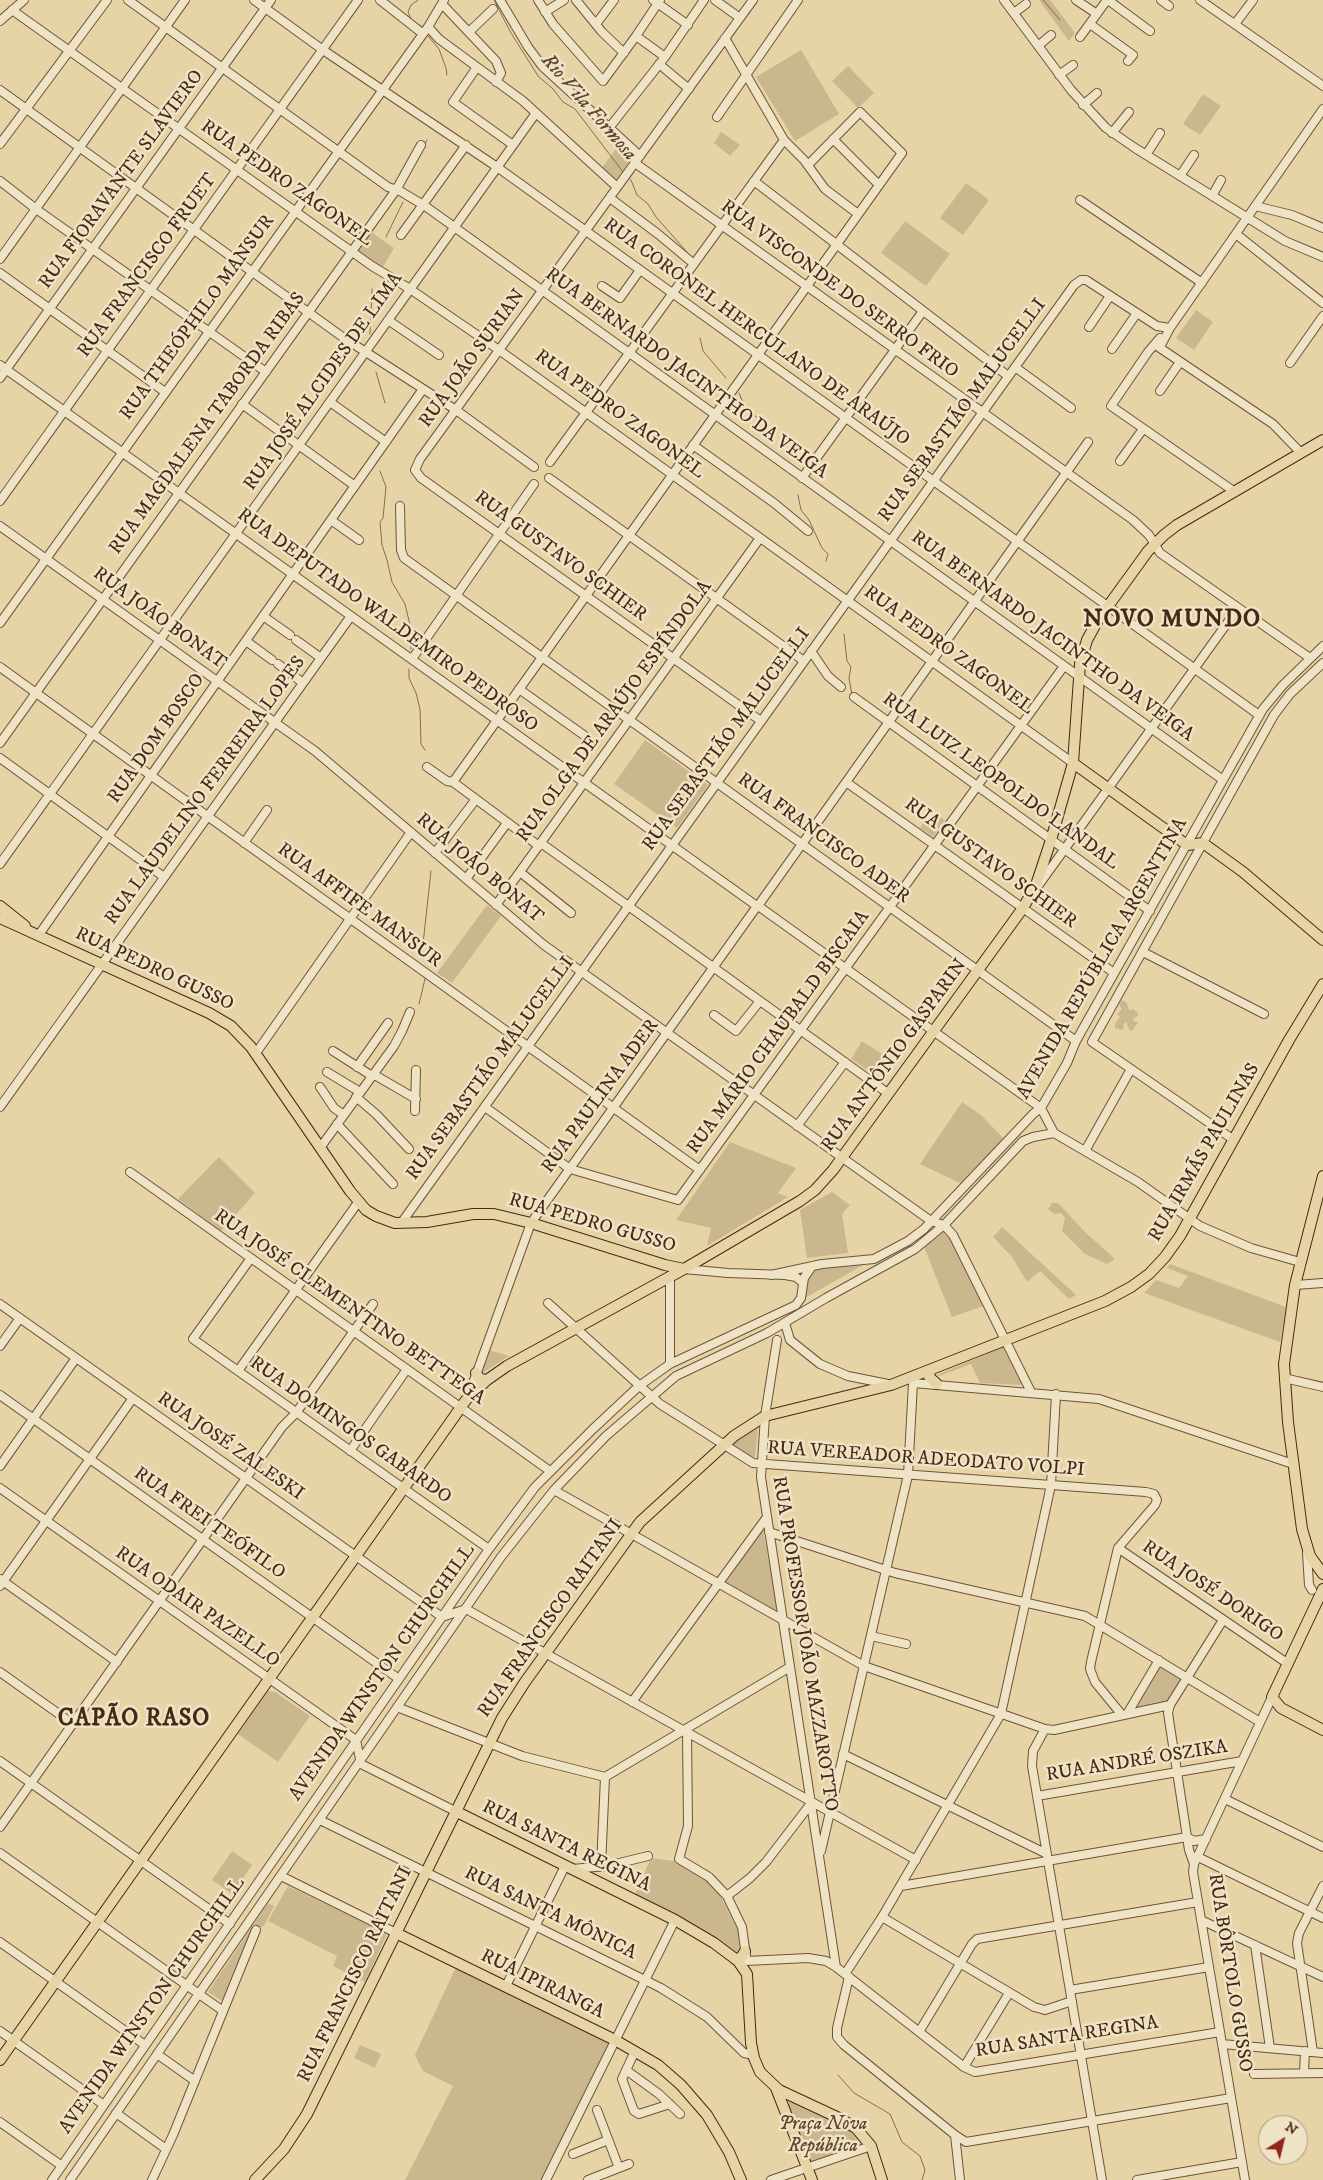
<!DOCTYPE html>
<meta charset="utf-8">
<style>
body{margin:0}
#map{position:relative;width:1323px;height:2180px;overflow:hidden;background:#e6d4a6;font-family:"IM FELL DW Pica",serif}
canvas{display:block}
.north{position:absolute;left:1258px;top:2115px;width:50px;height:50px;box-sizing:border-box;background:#efe3c5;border:1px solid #ab987f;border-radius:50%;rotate:36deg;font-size:14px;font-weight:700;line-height:20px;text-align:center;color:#462816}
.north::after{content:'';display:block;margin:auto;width:18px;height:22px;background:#8f2418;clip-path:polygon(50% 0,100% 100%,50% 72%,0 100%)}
</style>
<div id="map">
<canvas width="1323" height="2180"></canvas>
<div class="north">N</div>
</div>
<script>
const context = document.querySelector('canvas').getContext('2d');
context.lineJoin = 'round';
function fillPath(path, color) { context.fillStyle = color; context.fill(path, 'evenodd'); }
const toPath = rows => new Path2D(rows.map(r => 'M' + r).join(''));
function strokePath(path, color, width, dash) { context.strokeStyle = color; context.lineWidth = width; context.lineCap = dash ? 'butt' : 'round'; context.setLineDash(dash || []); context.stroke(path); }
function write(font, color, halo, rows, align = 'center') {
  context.font = font + ' "IM FELL DW Pica",serif'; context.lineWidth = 5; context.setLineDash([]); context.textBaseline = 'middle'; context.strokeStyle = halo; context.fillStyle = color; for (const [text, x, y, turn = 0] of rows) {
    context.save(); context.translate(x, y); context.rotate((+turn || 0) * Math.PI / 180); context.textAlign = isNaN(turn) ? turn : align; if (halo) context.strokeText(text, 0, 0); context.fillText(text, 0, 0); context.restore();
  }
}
const green = toPath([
 [1039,0,1050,0,1075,33,1069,41],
 [801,50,839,114,795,141,756,77],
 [848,66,874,93,858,108,832,81],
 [1203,94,1221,106,1200,135,1183,124],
 [721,132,740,145,730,156,714,143],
 [621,142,631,151,631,159,615,181,601,169],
 [966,183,989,200,963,235,940,218],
 [905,221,950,254,926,286,881,253],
 [371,232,394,248,381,270,356,252],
 [1196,310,1213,322,1194,350,1176,338],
 [645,740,708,785,677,828,614,784],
 [926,818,942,818,945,820,933,837,920,828],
 [487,905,501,916,452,983,437,973],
 [1122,1000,1127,1003,1129,1010,1133,1009,1138,1013,1138,1016,1134,1018,1133,1021,1138,1022,1133,1030,1130,1031,1126,1022,1124,1024,1123,1030,1115,1028,1115,1024,1120,1017,1117,1014,1122,1009,1119,1005],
 [862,1041,885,1056,872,1073,851,1059],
 [962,1102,981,1115,1005,1140,962,1184,920,1164],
 [730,1142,796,1168,778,1193,788,1197,707,1246,711,1228,676,1220],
 [219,1157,255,1193,221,1231,178,1199],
 [832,1192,850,1205,842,1214,848,1253,807,1258,800,1210],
 [1052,1203,1058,1203,1085,1232,1115,1259,1107,1264,1085,1254,1062,1231,1065,1218,1061,1213,1054,1214,1048,1209],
 [1002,1227,1076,1295,1069,1299,1040,1271,1027,1282,1012,1257,993,1237],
 [944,1231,950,1239,983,1306,952,1317,924,1247],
 [865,1264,805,1298,808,1276,813,1270,818,1267],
 [1170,1264,1286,1307,1280,1342,1144,1293,1156,1280,1179,1288,1188,1276,1167,1268],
 [1003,1347,1022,1385,980,1383,971,1364,939,1376,937,1375],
 [489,1350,509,1356,481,1374],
 [758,1427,755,1457,750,1457,732,1444],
 [763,1529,778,1613,725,1582],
 [1160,1666,1182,1679,1168,1701,1136,1708],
 [268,1691,275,1692,310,1716,278,1762,238,1734],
 [232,1851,252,1865,232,1894,212,1880],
 [651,1858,674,1861,704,1879,716,1888,739,1932,741,1945,738,1953,735,1954,634,1896],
 [288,1886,387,1934,365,1982,333,1966,337,1956,268,1921],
 [268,1903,274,1906,264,1926,256,1928,224,2002,208,1992],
 [457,1965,611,2041,543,2180,405,2180,453,2086,423,2071,415,2055],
 [360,2045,381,2054,375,2068,354,2058],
 [791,2101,846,2124,864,2144,862,2147,811,2163,787,2105]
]);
const stream = toPath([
 [494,0,511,33,538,76,553,89,563,102,575,109,623,172],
 [1043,0,1060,20],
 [411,19,408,12,411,5,418,0],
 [414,22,421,26],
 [428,36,439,49,446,68,447,75],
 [424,146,427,140],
 [628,177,631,180,637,195,648,204,656,217,687,252],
 [404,184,412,169],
 [386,237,403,202],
 [370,334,372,289],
 [700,338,703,351,726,378],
 [376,372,385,403],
 [739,393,745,407,753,415,765,421],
 [380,471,386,487,383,518,380,522,382,545,387,560,392,582,405,604,410,625,411,649],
 [798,495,801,510,809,520,822,548,828,554,826,561],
 [844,634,847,661,851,667,849,678,852,695],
 [409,669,409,678,416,693,420,709,421,744,425,750],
 [422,953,431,871],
 [419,1004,425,979],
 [838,2075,854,2093,890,2114,902,2142,920,2156,925,2170,922,2180]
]);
const minor = toPath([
 [128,0,388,187,400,191,425,206,1223,780],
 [254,0,323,50,497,167,1259,715],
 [380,0,422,33],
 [500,0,528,47,542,66,640,156],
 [538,0,553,24,603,81,636,36,660,0],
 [576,0,602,32,624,53],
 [653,0,688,25],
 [715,0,740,18],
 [753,0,420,459,415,470,421,478,761,721],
 [1004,0,1071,90,1106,128,1135,148,1285,241,1323,257],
 [1076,0,1097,14],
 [1108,0,1150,31],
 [1161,0,1169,6],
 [1200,0,1323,86],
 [443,5,496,61,501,73,496,82],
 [12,10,372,266,410,289,499,350,1073,763],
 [545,12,564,0],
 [1014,13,1026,4],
 [0,21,24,0],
 [596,24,614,0],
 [1090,24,1133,55,1128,61],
 [1235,24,1253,0],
 [428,27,439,39,523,101,617,187],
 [469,32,493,9],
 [636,36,665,57],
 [1080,37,1107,0],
 [725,38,784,140,804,160,825,189,858,214],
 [1038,46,1051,35],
 [659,64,689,89],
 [477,67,453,102,513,145],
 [1059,75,1073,65],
 [0,90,344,338,456,410,534,467],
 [1083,105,1097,93],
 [717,117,798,0],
 [609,128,665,57,704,0],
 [1112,133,1129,112],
 [833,139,879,185],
 [0,144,107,0],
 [1146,155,1160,133],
 [635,163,1133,520,1149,535,1160,553,1310,658],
 [1180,176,1194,155],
 [0,181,36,209,266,372],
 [754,181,1008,376],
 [1212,196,1221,180],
 [610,198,658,234,694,264],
 [1080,200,1202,283],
 [1255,206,1292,215,1323,228],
 [1236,234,1323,303],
 [401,235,466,145],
 [0,259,185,0],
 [0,273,165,392],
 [602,286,620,298,640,270],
 [388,320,439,355],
 [1089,327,1110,296],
 [1160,338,1148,352,1111,406,1235,492],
 [1157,346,1273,424,1301,453],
 [1160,347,1170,328,1323,109],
 [1112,349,1137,313],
 [1290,363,1323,316],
 [0,365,754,904],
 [1015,367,1071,408],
 [0,378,271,0],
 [1160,391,1180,362],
 [330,402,386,442],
 [242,404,355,486],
 [693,445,774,503,808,531],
 [1120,461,1143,429],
 [550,462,784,140],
 [549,478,804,661],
 [802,478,923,311],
 [0,501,358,0],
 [400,506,401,550,404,558,1076,1041],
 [331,520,359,540],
 [0,526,315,751,544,945,931,1221,944,1225],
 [263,616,290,635],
 [0,623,428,27,444,0],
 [296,640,321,658],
 [246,641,272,660],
 [811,651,828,676,841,687],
 [412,659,534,484],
 [278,664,303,683],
 [0,667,700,1170],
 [519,689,585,736],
 [854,697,1150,911],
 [0,743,396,190,421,145],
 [0,758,164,877],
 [427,767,447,781,453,782,539,846],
 [453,782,902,153,860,112,808,165],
 [846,782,1114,973],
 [244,843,267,810],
 [541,843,889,1094],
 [435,853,476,799],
 [0,864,536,113],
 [520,872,571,913],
 [466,879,507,823],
 [1038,886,1238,608],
 [760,903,1088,442],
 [496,905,760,538],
 [761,908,1041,1108,1054,1133],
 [38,936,423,389],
 [1143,952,1264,1014],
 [714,1015,736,1031,760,1001],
 [1092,1042,1274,715,1290,694,1323,663],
 [1092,1042,1234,1140],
 [333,1051,372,1076],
 [256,1053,411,832],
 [357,1067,388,1023],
 [327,1072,360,1092],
 [373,1074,416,1099],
 [320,1087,334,1108,344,1115],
 [356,1097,376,1114,409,1149],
 [0,1107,351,616],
 [485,1107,570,1169,678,1200,1064,666],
 [415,1111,416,1070],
 [337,1124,393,1184],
 [797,1126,845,1062],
 [1054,1133,1138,1182,1200,1226,1251,1248,1300,1262],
 [320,1148,394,1046,402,1031,410,1012],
 [1085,1151,1131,1069],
 [130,1172,550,1471],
 [402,1222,1074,285,1081,280,1086,280,1157,326,1170,328],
 [944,1225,953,1235,1031,1392],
 [251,1258,193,1339,489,1549],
 [684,1269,728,1273,785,1275,796,1277,802,1282],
 [771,1275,822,1264,874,1259,908,1241,924,1229,1034,1113,1041,1108,1067,1063,1076,1041,1263,709,1282,686,1323,646],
 [1295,1285,1323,1283],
 [548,1303,660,1404,753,1463,1146,1492,1154,1494,1157,1500,1155,1505,1118,1548,1091,1662,1090,1669,1095,1682,1122,1715],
 [0,1304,442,1617],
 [785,1323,790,1340,820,1364,848,1376,888,1384],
 [777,1340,765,1416,761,1477,836,1967],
 [0,1346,20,1318],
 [670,1364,670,1276],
 [238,1371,359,1201],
 [1284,1378,1323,1387],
 [913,1383,1099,1399,1293,1464],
 [0,1395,399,1679],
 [468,1397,531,1223,755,909],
 [350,1451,407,1369],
 [0,1466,76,1358],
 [0,1488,356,1740,361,1764,455,1811],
 [554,1490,864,1666,1045,1729,1054,1730,1170,1705],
 [769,1532,895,1573,1085,1616,1260,1722],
 [1118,1548,1287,1663],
 [1307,1553,1309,1585,1312,1590],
 [0,1579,117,1662],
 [0,1586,133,1398],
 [466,1609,916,1860],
 [442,1617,466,1609],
 [871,1636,906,1644],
 [0,1672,73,1724],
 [632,1702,767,1517],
 [397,1707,522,1756,605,1777,790,1667],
 [1127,1714,1159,1660],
 [1045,1729,1033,1751,1032,1766,1102,2180],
 [687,1733,688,1826,679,1859,709,1877,727,1896,742,1927,746,1956],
 [843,1754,1047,1854],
 [0,1761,230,1924],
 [1037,1796,1242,1761],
 [1225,1799,1323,1847],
 [320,1820,661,1988,707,2017,744,2053,749,2054,752,2050],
 [0,1827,282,1427,296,1413,373,1304],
 [821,1851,908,1475,913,1383,917,1375],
 [0,1853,223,2011],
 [1198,1857,1323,1918],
 [1194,1864,1189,1850,1168,1713,1170,1705,1223,1620],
 [601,1867,605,1777],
 [572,1869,607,1866,648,1856],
 [281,1876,396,1933],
 [901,1886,1187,1837,1194,1841,1206,1839],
 [727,1896,750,1878,766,1862,812,1802],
 [882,1917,1034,2007,1045,2010,1072,2001],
 [1201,1920,1323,1977],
 [0,1942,145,2045],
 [1255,1945,1270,2048],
 [746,1961,808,1958,826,1961,836,1967,964,2067,975,2072,1220,2032],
 [845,1974,882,1917,1001,1714,1051,1485,1056,1394],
 [849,1977,837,2028,837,2037,844,2045,955,2135,960,2180],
 [506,1986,565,1866],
 [1070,1990,1209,1967],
 [0,2031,104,2105],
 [919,2032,972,1944,977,1939,1198,1902],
 [1222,2044,1323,2053],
 [635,2051,622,2079,634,2111,639,2114,670,2104],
 [1313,2052,1297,1943,1299,1933,1323,1886],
 [157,2054,195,2081],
 [964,2067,1009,1993],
 [626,2070,659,2094,680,2114],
 [1304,2073,1305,2051],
 [1254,2074,1322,2073],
 [597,2110,619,2168],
 [116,2113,166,2149],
 [0,2122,62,2166],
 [955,2135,966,2142,1231,2098],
 [573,2154,608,2140],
 [52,2180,489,1549,535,1487,593,1429,639,1386,670,1364,796,1305,801,1298,804,1278,812,1266],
 [70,2180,501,1557,554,1490,606,1436,676,1376,767,1333,826,1298,915,1249,944,1225,1023,1141,1033,1137,1054,1133],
 [152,2180,173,2135,256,1930],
 [546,2180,675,1920],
 [588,2180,629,2164],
 [771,2180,871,2146],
 [1137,2180,1242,2162],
 [1245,2180,1193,1872,1194,1864,1272,1697]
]);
const major = toPath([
 [1073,763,1187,845,1203,843,1243,872,1323,940],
 [0,906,25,926],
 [0,918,209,1013,231,1026,251,1047,350,1191,366,1210,376,1216,395,1223,427,1222,473,1214,494,1214,531,1223,665,1265,684,1269],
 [1323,1176,1295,1285,1284,1364,1288,1422,1302,1529,1310,1556,1323,1574],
 [930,1370,929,1377,937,1384],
 [476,1373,480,1379,487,1380],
 [1323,1589,1272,1697,1281,1708,1323,1730],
 [455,1811,675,1920,714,1943,738,1961,747,1974,751,2043,754,2058,760,2072,779,2090,839,2118,856,2128,871,2146,882,2180],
 [396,1933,615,2040,658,2065,681,2085,707,2115,729,2152,741,2180],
 [735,1959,741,1958,745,1951],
 [0,2060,466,1400,487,1380,507,1366,684,1269,800,1201,815,1190,833,1170,1023,908,1036,885,1051,840,1073,763,1080,664,1087,640,1098,620,1148,551,1164,535,1177,525,1323,440],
 [776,2088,812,2180],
 [255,2180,284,2149,307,2114,502,1718,525,1682,640,1522,734,1436,765,1416,891,1385,1105,1301,1131,1287,1149,1274,1165,1257,1180,1236,1289,1040,1323,984]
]);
const streetNames = [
 ["RUA FIORAVANTE SLAVIERO",122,180,-54],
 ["RUA PEDRO ZAGONEL",286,184,35],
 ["RUA FRANCISCO FRUET",148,266,-54],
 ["RUA VISCONDE DO SERRO FRIO",839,290,36],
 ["RUA THEÓPHILO MANSUR",198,318,-54],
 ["RUA CORONEL HERCULANO DE ARAÚJO",756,333,36],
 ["RUA JOÃO SURIAN",473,359,-54],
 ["RUA BERNARDO JACINTHO DA VEIGA",686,374,36],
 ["RUA JOSÉ ALCIDES DE LIMA",324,382,-55],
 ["RUA SEBASTIÃO MALUCELLI",963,411,-54],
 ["RUA PEDRO ZAGONEL",619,415,36],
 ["RUA MAGDALENA TABORDA RIBAS",208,424,-54],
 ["RUA GUSTAVO SCHIER",560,557,36],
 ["RUA JOÃO BONAT",159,619,36],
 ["RUA DEPUTADO WALDEMIRO PEDROSO",387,621,36],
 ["RUA BERNARDO JACINTHO DA VEIGA",1052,637,36],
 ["RUA PEDRO ZAGONEL",948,651,36],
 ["RUA OLGA DE ARAÚJO ESPÍNDOLA",615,712,-54],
 ["RUA DOM BOSCO",157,739,-55],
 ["RUA SEBASTIÃO MALUCELLI",727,740,-54],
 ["RUA LUIZ LEOPOLDO LANDAL",1000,782,36],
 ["RUA LAUDELINO FERREIRA LOPES",206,791,-54],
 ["RUA FRANCISCO ADER",823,839,36],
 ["RUA GUSTAVO SCHIER",990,864,36],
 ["RUA JOÃO BONAT",479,869,40],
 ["RUA AFFIFE MANSUR",359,906,36],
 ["AVENIDA REPÚBLICA ARGENTINA",1103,959,-60],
 ["RUA PEDRO GUSSO",154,970,25],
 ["RUA MÁRIO CHAUBALD BISCAIA",779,1033,-54],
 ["RUA ANTÔNIO GASPARIN",895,1056,-54],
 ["RUA SEBASTIÃO MALUCELLI",491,1069,-54],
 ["RUA PAULINA ADER",601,1097,-54],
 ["RUA IRMÃS PAULINAS",1205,1153,-60],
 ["RUA PEDRO GUSSO",592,1224,16],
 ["RUA JOSÉ CLEMENTINO BETTEGA",349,1308,35],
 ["RUA DOMINGOS GABARDO",350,1431,35],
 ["RUA JOSÉ ZALESKI",230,1447,35],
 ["RUA VEREADOR ADEODATO VOLPI",926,1460,4],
 ["RUA FREI TEÓFILO",209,1524,35],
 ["RUA JOSÉ DORIGO",1212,1592,34],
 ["RUA ODAIR PAZELLO",197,1608,35],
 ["RUA FRANCISCO RAITANI",551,1619,-55],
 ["RUA PROFESSOR JOÃO MAZZAROTTO",804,1644,81],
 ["AVENIDA WINSTON CHURCHILL",383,1673,-55],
 ["RUA ANDRÉ OSZIKA",1137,1762,-9],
 ["RUA SANTA REGINA",566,1847,26],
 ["RUA SANTA MÔNICA",550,1914,26],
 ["RUA BÔRTOLO GUSSO",1229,1973,81],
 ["RUA FRANCISCO RAITANI",356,1975,-64],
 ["RUA IPIRANGA",542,1985,26],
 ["AVENIDA WINSTON CHURCHILL",153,2006,-55],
 ["RUA SANTA REGINA",1067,2038,-9]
];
const parkNames = [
 ["Praça Nova",823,2125],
 ["República",823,2147]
];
const waterNames = [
 ["Rio Vila Formosa",588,108,49]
];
const districtNames = [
 ["NOVO MUNDO",1172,621],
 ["CAPÃO RASO",134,1720]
];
fillPath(green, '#cbb78e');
strokePath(stream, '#866c4f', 1);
strokePath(minor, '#6e533a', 10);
strokePath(major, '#462816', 12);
strokePath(minor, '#efe3c5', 8);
strokePath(major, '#e6d4a6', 10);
write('19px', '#462816', '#efe3c5', streetNames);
write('italic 19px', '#61452e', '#efe3c5', parkNames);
write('italic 20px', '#60442e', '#efe3c5', waterNames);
context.letterSpacing = '1px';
write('bold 24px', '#462816', '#efe3c5', districtNames);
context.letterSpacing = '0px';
</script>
